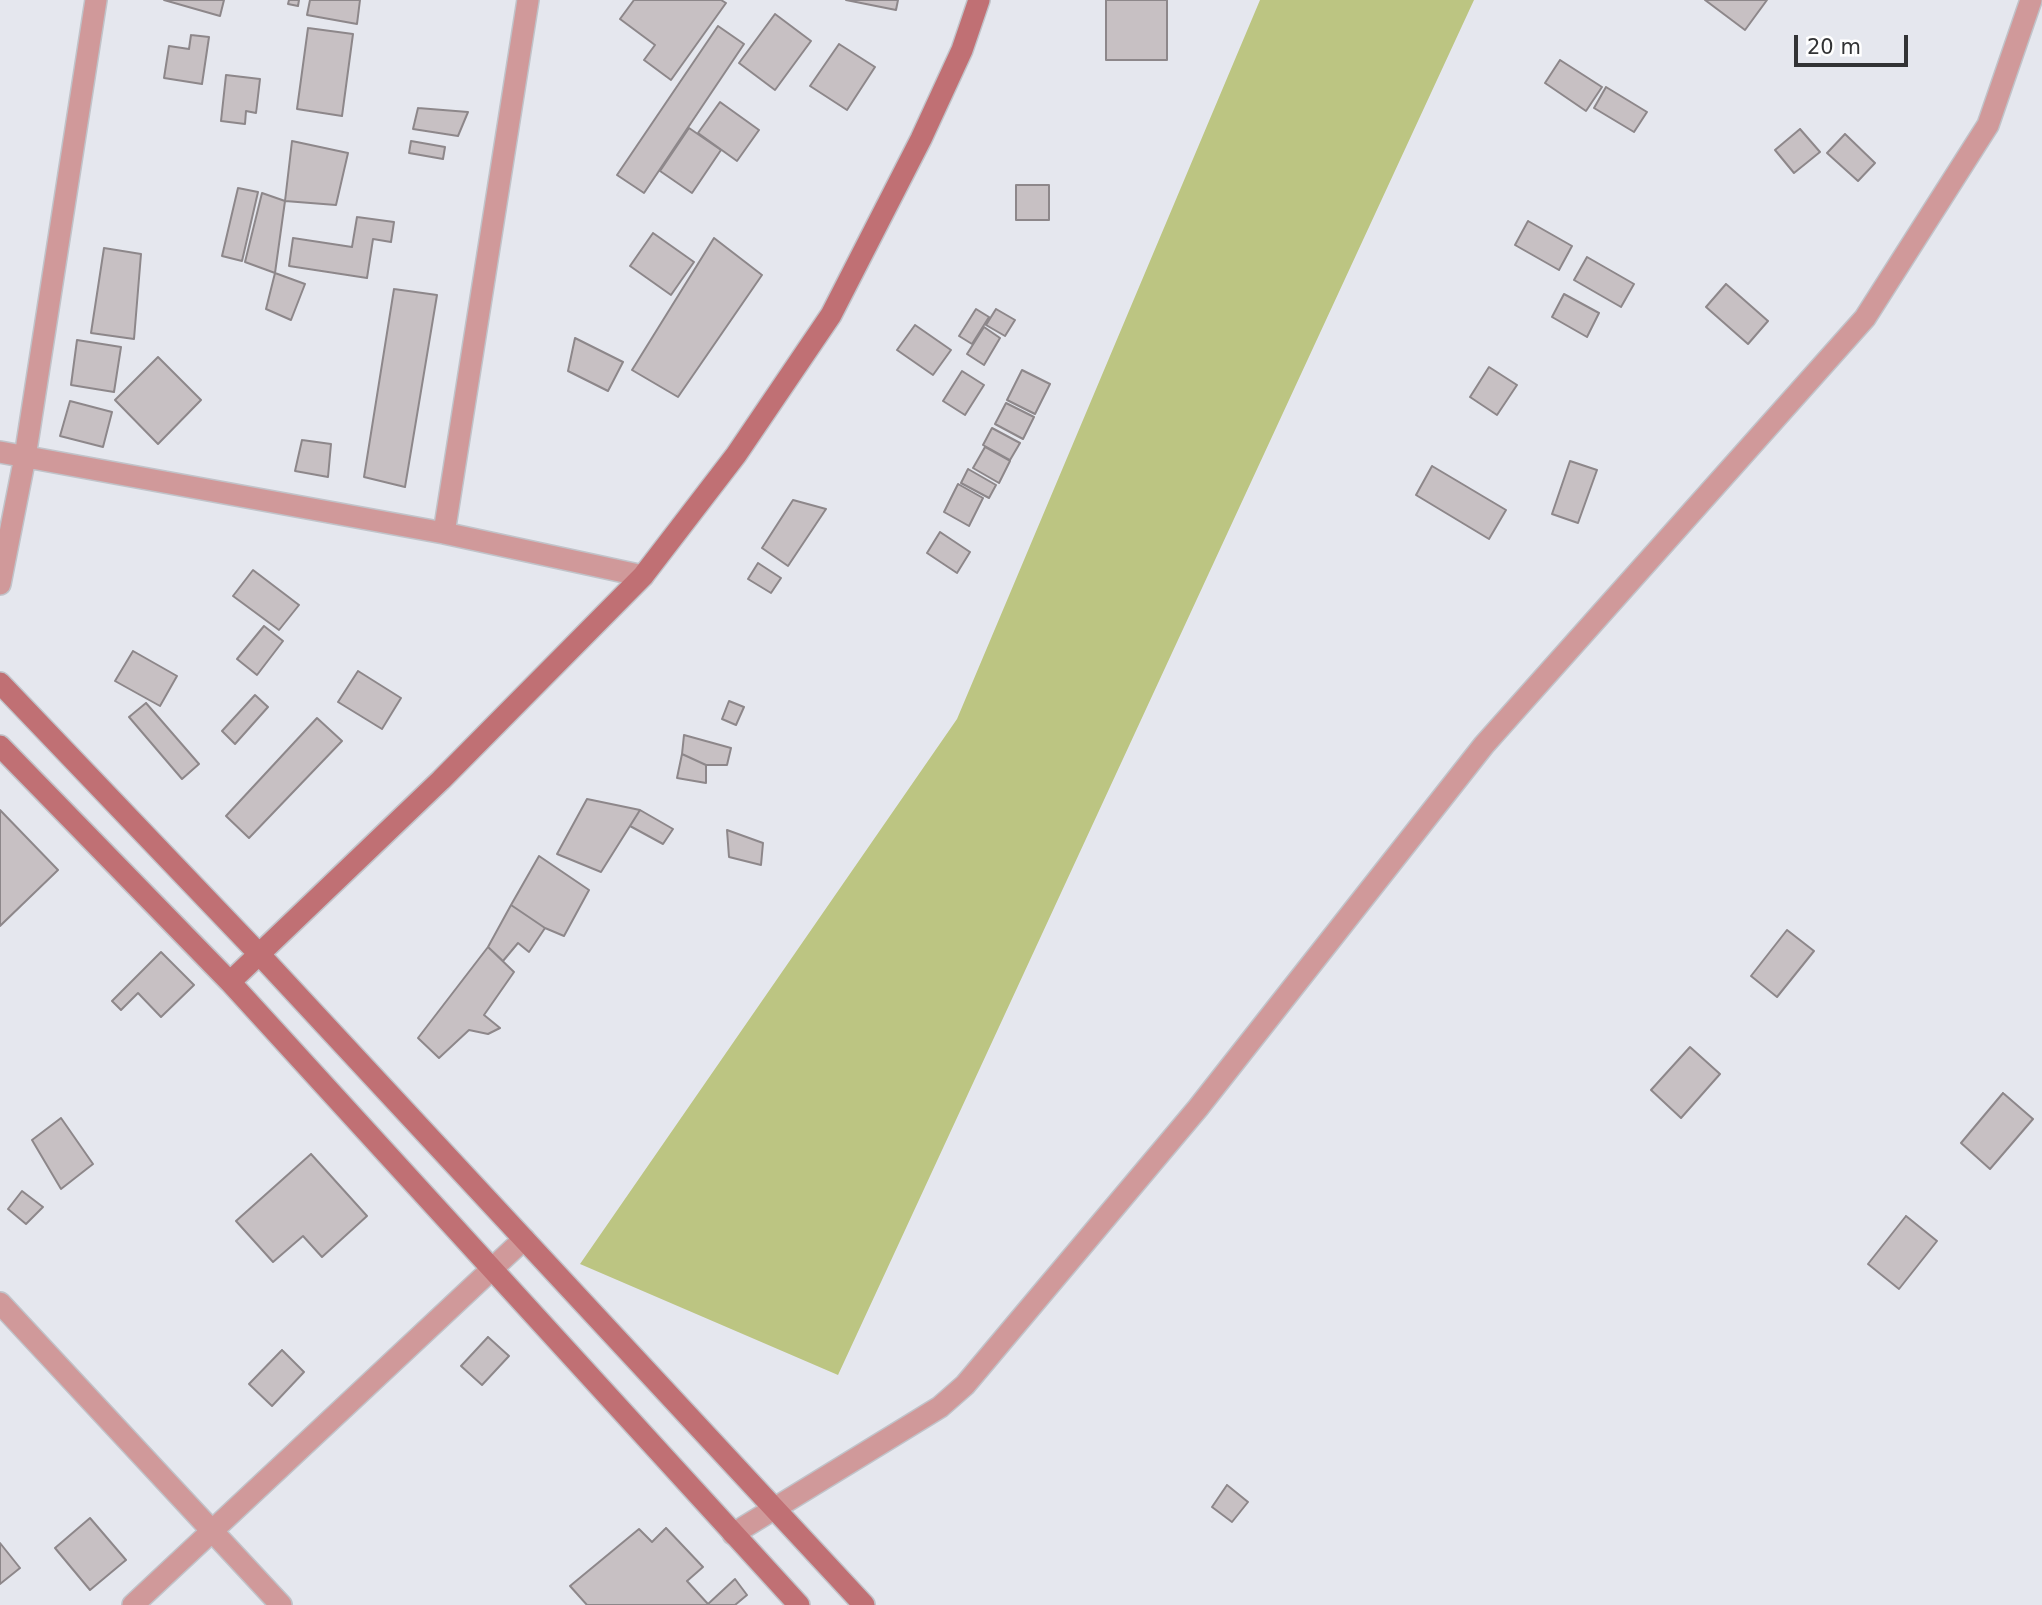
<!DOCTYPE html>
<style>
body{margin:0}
#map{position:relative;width:2042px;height:1605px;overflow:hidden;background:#e5e7ee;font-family:"DejaVu Sans",sans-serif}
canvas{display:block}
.scale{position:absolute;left:1794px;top:35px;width:114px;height:32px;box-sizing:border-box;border:4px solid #323335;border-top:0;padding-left:9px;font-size:21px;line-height:24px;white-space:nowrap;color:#323335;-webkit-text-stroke:5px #fff;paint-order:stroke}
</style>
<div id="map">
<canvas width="2042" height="1605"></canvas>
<div class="scale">20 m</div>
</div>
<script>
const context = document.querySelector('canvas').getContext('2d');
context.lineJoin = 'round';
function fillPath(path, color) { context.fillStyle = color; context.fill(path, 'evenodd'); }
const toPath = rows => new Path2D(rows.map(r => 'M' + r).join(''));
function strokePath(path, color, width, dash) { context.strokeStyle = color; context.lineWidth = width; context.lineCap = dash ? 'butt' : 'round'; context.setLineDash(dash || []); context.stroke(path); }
const green = toPath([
 [1260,0,1474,0,838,1375,580,1264,957,719]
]);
const building = toPath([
 [164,0,224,0,220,16,164,0],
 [289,0,299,0,298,6,288,4,289,0],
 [310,0,360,0,357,24,307,15,310,0],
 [634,0,721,0,726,3,671,80,644,60,655,45,620,19,634,0],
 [846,0,898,0,896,10,846,0],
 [1106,0,1167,0,1167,60,1106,60,1106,0],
 [1705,0,1767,0,1745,30,1705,0],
 [775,14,811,41,775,90,739,63,775,14],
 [718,26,744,44,644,193,617,175,718,26],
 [308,28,353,34,342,116,297,109,308,28],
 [191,35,209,37,202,84,164,78,169,46,189,49,191,35],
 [839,44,875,67,847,110,810,86,839,44],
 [1560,60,1602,87,1586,111,1545,83,1560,60],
 [226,75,260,79,256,113,246,111,245,124,221,121,226,75],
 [1606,87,1647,112,1634,132,1594,108,1606,87],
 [720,102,759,130,737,161,698,133,720,102],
 [418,108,468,112,458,136,413,129,418,108],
 [689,128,721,150,692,193,660,171,689,128],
 [1800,129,1820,152,1794,173,1775,150,1800,129],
 [1845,134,1875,163,1858,181,1827,153,1845,134],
 [292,141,348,153,336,205,285,201,292,141],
 [411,141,445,147,443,159,409,153,411,141],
 [1016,185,1049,185,1049,220,1016,220,1016,185],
 [238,188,258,192,242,261,222,256,238,188],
 [262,193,285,201,275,273,245,262,262,193],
 [357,217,394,222,391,242,373,239,367,278,289,266,293,238,352,247,357,217],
 [1528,221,1572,246,1559,270,1515,245,1528,221],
 [653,233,694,262,671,295,630,266,653,233],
 [714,238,762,275,678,397,632,370,714,238],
 [104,248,141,254,134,339,91,333,104,248],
 [1587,257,1634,284,1621,307,1574,280,1587,257],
 [275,273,305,284,291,320,266,309,275,273],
 [1726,284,1768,321,1748,344,1706,307,1726,284],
 [394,289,437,295,405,487,364,477,394,289],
 [1564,294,1599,313,1587,337,1552,317,1564,294],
 [976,309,989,317,972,344,959,336,976,309],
 [996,309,1015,320,1005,336,986,325,996,309],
 [915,325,951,350,933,375,897,350,915,325],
 [984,327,1000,338,984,365,967,354,984,327],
 [575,338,623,362,608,391,568,371,575,338],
 [77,340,121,347,114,392,71,385,77,340],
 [158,357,201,400,158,444,115,400,158,357],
 [1489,367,1517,385,1497,415,1470,397,1489,367],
 [1022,370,1050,384,1035,414,1007,400,1022,370],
 [962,371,984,385,965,415,943,401,962,371],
 [70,401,112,412,103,447,60,436,70,401],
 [1006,403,1034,417,1023,439,995,424,1006,403],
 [992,428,1020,443,1010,460,983,445,992,428],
 [302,440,331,444,328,477,295,471,302,440],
 [985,447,1010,461,999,483,973,468,985,447],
 [1570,461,1597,470,1578,523,1552,514,1570,461],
 [1432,466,1506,510,1489,539,1416,495,1432,466],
 [968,469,996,485,989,498,961,483,968,469],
 [958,484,983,498,969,526,944,512,958,484],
 [793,500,826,509,788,566,762,548,793,500],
 [940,532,970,552,957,573,927,553,940,532],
 [758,563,781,578,771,593,748,579,758,563],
 [253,570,299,605,279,630,233,596,253,570],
 [264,626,283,641,257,675,237,659,264,626],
 [133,651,177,676,160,706,115,681,133,651],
 [358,671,401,698,382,729,338,702,358,671],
 [255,695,268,707,235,744,222,731,255,695],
 [729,701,744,707,736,725,722,719,729,701],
 [146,703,199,764,182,779,129,717,146,703],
 [317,718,342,741,249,838,226,816,317,718],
 [684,735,731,748,727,765,706,765,682,754,684,735],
 [682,754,706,765,706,783,677,778,682,754],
 [587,799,640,810,601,872,557,854,587,799],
 [0,810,58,870,0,926,0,810],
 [640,810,673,829,663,844,630,826,640,810],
 [727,830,763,843,761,865,729,857,727,830],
 [539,856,589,890,564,936,545,928,511,905,539,856],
 [511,905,545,928,529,952,518,943,503,961,488,947,511,905],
 [1787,930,1814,951,1777,997,1751,976,1787,930],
 [488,947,514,972,484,1015,500,1028,488,1034,469,1030,439,1058,418,1038,488,947],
 [161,952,194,985,161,1017,138,993,121,1010,112,1001,161,952],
 [1690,1047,1720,1074,1681,1118,1651,1090,1690,1047],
 [2003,1093,2033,1119,1990,1169,1961,1143,2003,1093],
 [61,1118,93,1164,61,1189,32,1140,61,1118],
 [311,1154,367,1216,322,1257,303,1236,273,1262,236,1221,311,1154],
 [22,1191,43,1207,26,1224,8,1209,22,1191],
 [1906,1216,1937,1241,1899,1289,1868,1264,1906,1216],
 [488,1337,509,1356,482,1385,461,1366,488,1337],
 [282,1350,304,1372,272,1406,249,1384,282,1350],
 [1227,1485,1248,1502,1232,1522,1212,1507,1227,1485],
 [90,1518,126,1560,90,1590,55,1548,90,1518],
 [666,1528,703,1567,687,1581,708,1604,735,1579,747,1595,735,1605,587,1605,570,1586,639,1529,652,1542,666,1528],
 [0,1543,20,1568,0,1584,0,1543]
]);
const street = toPath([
 [0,452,444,533,643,576],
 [444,533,528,0],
 [0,584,25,457,96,0],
 [0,1303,281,1605],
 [733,1534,940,1407,965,1385,1198,1108,1484,745,1865,318,1988,125,2031,0],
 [133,1605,524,1239]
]);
const secondary = toPath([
 [0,683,260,955,864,1605],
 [0,746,230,982,799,1605],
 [230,982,441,780,643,576,736,455,831,315,921,139,962,50,979,0]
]);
fillPath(green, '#bcc582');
fillPath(building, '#c7c0c3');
strokePath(building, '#8d878a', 2);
strokePath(street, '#c1c3c9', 24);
strokePath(secondary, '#c1c3c9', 24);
strokePath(street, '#d0999a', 21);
strokePath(secondary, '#c07074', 21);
</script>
